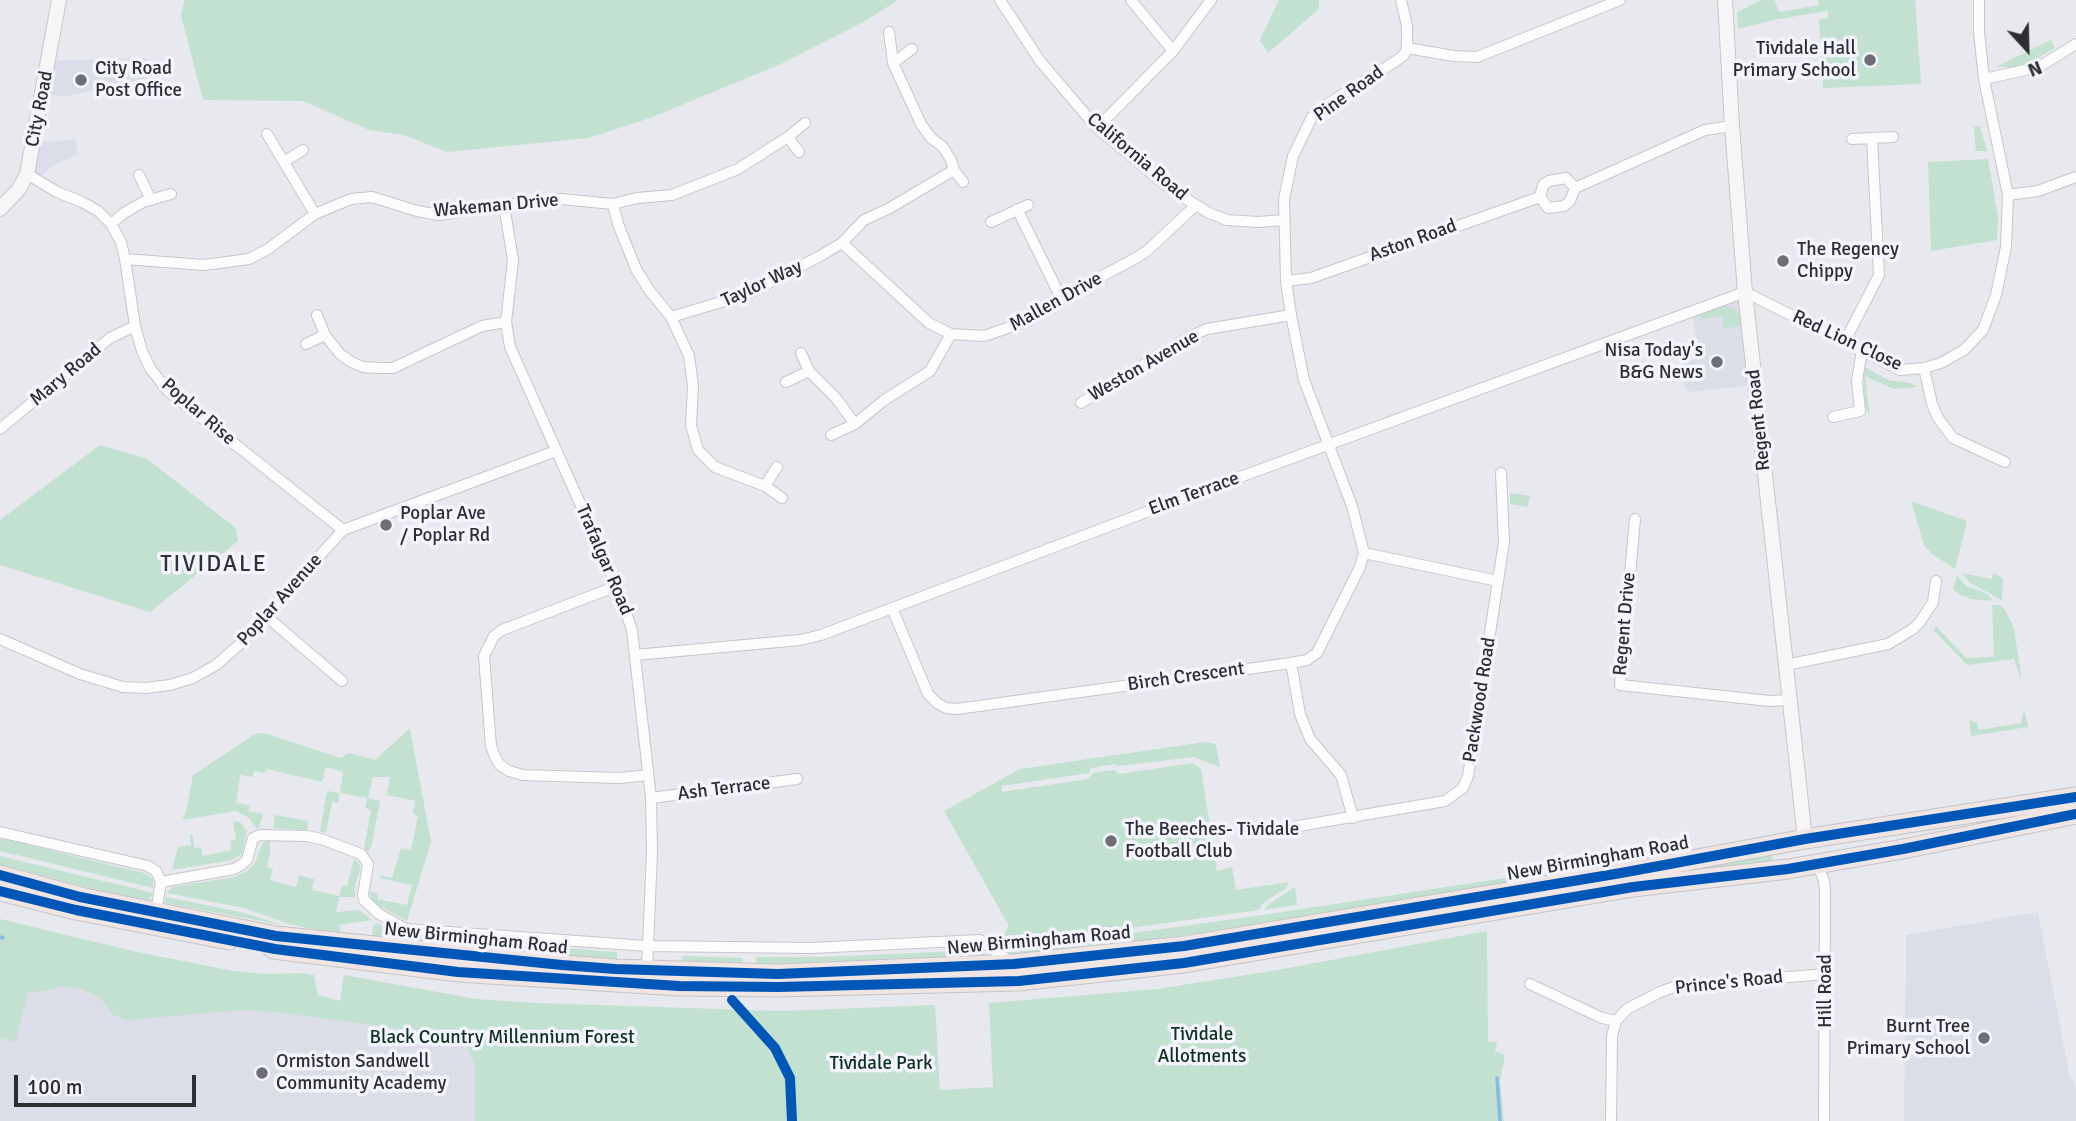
<!DOCTYPE html>
<style>
body{margin:0}
#map{position:relative;width:2076px;height:1121px;overflow:hidden;background:#e8e9ef;font-family:Signika,sans-serif}
canvas{display:block}
.north{position:absolute;left:1992px;top:14px;width:70px;height:70px;-webkit-text-stroke:5px #f3f4fd;paint-order:stroke;rotate:158deg;font-size:19px;font-weight:700;line-height:28px;text-align:center;color:#2d2e32}
.north::after{content:'';display:block;margin:auto;width:24px;height:32px;background:#2d2e32;clip-path:polygon(50% 0,100% 100%,50% 72%,0 100%)}
.scale{position:absolute;left:14px;top:1075px;width:182px;height:32px;box-sizing:border-box;border:4px solid #2d2e32;border-top:0;padding-left:9px;font-size:21px;line-height:24px;white-space:nowrap;color:#2d2e32;-webkit-text-stroke:5px #f3f4fd;paint-order:stroke}
</style>
<div id="map">
<canvas width="2076" height="1121"></canvas>
<div class="north">N</div>
<div class="scale">100 m</div>
</div>
<script>
const context = document.querySelector('canvas').getContext('2d');
context.lineJoin = 'round';
function fillPath(path, color) { context.fillStyle = color; context.fill(path, 'evenodd'); }
const toPath = rows => new Path2D(rows.map(r => 'M' + r).join(''));
function strokePath(path, color, width, dash) { context.strokeStyle = color; context.lineWidth = width; context.lineCap = dash ? 'butt' : 'round'; context.setLineDash(dash || []); context.stroke(path); }
function write(font, color, halo, rows, align = 'center') {
  context.font = font + ' Signika,sans-serif'; context.lineWidth = 7; context.setLineDash([]); context.textBaseline = 'middle'; context.strokeStyle = halo; context.fillStyle = color; for (const [text, x, y, turn = 0] of rows) {
    context.save(); context.translate(x, y); context.rotate((+turn || 0) * Math.PI / 180); context.textAlign = isNaN(turn) ? turn : align; if (halo) context.strokeText(text, 0, 0); context.fillText(text, 0, 0); context.restore();
  }
}
const built = toPath([
 [147,58,153,77,64,97,42,93,49,61],
 [34,139,50,142,75,139,78,154,49,168,39,181,27,174],
 [1745,292,1755,385,1687,392,1678,367,1699,357,1692,311],
 [2038,912,2070,1077,2076,1085,2076,1121,1904,1121,1906,935],
 [0,946,328,1009,534,1013,517,1121,0,1121]
]);
const green = toPath([
 [184,0,898,0,867,20,781,64,650,118,589,138,447,152,404,135,369,130,303,101,203,100,181,16],
 [1279,0,1319,0,1319,9,1268,53,1260,40],
 [1761,0,1774,0,1779,12,1819,5,1818,0,1915,0,1921,84,1823,88,1819,19,1828,18,1828,11,1779,19,1738,29,1737,12],
 [2051,40,2055,48,2031,62,2016,67,1996,67],
 [1980,126,1987,151,1976,151,1974,127],
 [1988,159,1998,217,1997,240,1931,251,1928,162],
 [1724,305,1741,313,1742,325,1724,329,1722,316,1701,319,1700,315],
 [1863,366,1888,380,1910,383,1917,387,1894,389,1865,376,1870,417,1865,406],
 [100,445,147,459,236,528,238,541,150,612,0,565,0,520],
 [1510,493,1530,496,1528,507,1510,504],
 [1911,501,1967,521,1955,569,1932,554,1924,545],
 [1962,573,1992,579,1993,573,2003,578,2002,600,1970,583],
 [1957,575,1966,586,1986,593,1994,601,1971,599,1959,594,1953,589],
 [1992,605,2000,605,2005,610,2014,628,2022,682,2014,659,1967,665,1934,631,1936,626,1966,658,1994,657],
 [2024,708,2028,727,1971,736,1969,720,1977,723,1979,730,2021,723],
 [410,728,431,842,407,921,376,904,371,899,370,892,378,893,377,899,407,905,412,885,379,878,380,875,392,878,401,848,411,850,418,816,413,814,415,801,387,795,390,777,373,777,368,798,380,801,371,848,368,852,364,848,371,810,365,808,367,798,340,793,338,803,332,802,326,833,320,831,327,791,340,793,343,772,326,767,322,782,267,769,265,773,254,771,253,777,240,775,236,803,249,805,249,811,263,814,258,830,248,817,236,811,182,820,186,812,193,775,255,734,264,733,341,758,349,753,375,760],
 [1205,742,1216,744,1220,767,1194,757,1119,766,1115,764,1091,768,1089,773,1002,786,1002,792,1088,779,1093,773,1114,770,1120,774,1193,763,1201,769,1217,871,1232,867,1236,890,1289,882,1286,888,1263,903,1259,910,1002,946,998,944,1009,926,944,811,1020,769],
 [275,815,308,821,307,830,273,828],
 [233,821,240,822,247,831,242,854,232,860,172,870,178,847,191,845,190,834,192,834,195,848,201,847,203,856,231,850,230,841,236,839],
 [0,838,144,873,153,879,153,888,0,851],
 [266,841,270,841,270,854,267,867,273,869,270,880,296,887,299,875,314,879,312,890,339,896,342,886,347,886,354,858,360,866,360,871,355,885,355,897,339,897,336,912,359,910,372,920,339,925,341,935,289,924,244,908,166,893,172,887,234,877,247,871,255,863,262,844],
 [1772,852,1773,862,1648,875],
 [0,856,153,893,149,900,142,900,10,870,0,867],
 [1544,872,1545,878,1199,933,1064,951,1011,954,1004,951,1263,915],
 [1295,887,1297,905,1264,910,1269,904],
 [166,897,241,912,283,925,165,903],
 [0,919,137,952,234,971,265,974,302,973,314,975,318,995,340,1001,344,975,476,999,537,1003,782,1011,935,1005,940,1090,993,1087,989,1003,1157,989,1272,971,1487,931,1488,1042,1497,1042,1495,1051,1505,1055,1500,1082,1504,1121,475,1121,475,1065,469,1050,459,1040,434,1033,276,1012,243,1010,127,1020,112,1014,101,999,84,990,62,986,45,991,28,992,15,1042,0,1038],
 [378,923,386,929,399,933,372,937,373,926],
 [415,938,617,952,617,961,375,941],
 [981,950,988,959,757,968,756,957,821,957],
 [682,956,743,958,743,967,682,966]
]);
const stream = toPath([
 [0,937,3,938],
 [1497,1078,1500,1121]
]);
const street = toPath([
 [1000,0,1040,61,1097,128,1169,188,1209,213,1227,220,1258,222,1284,220],
 [1131,0,1173,51],
 [1401,0,1407,26,1407,48],
 [889,32,893,63,921,124,931,138,943,147,951,160,954,170,963,182],
 [893,63,912,49],
 [1984,79,2039,67,2076,44],
 [1097,128,1173,51,1211,0],
 [267,134,315,214],
 [788,137,799,152],
 [1852,139,1893,137],
 [285,161,303,150],
 [27,174,57,192,82,202,98,211,111,224,121,242,125,259,135,326,142,351,150,368,168,391,343,530],
 [139,175,151,200],
 [1575,188,1566,178,1549,181,1543,185,1540,197,1548,208,1564,206,1570,201,1575,188,1705,130,1732,126],
 [2008,195,2038,191,2076,177],
 [613,204,618,224,636,269,649,290,671,317,748,294,820,256,842,243,864,220,888,209,954,170],
 [504,205,513,260,506,322,510,347,617,586,632,630,651,798,652,852,647,970],
 [1017,209,1061,298],
 [991,222,1028,205],
 [111,224,124,213,143,202,171,194],
 [842,243,929,323,951,334,984,336,1028,321,1061,298,1136,258,1147,251,1196,205],
 [125,259,204,265,249,259,268,249,315,214,351,199,372,197,417,211,439,215,536,201,561,199,613,204,637,198,672,195,738,169,788,137,805,123],
 [1286,281,1311,278,1540,197],
 [671,317,689,356,693,386,691,425,698,450,715,467,765,486],
 [325,335,340,354,351,362,363,367,380,368,393,368,482,326,506,322],
 [1845,341,1879,275,1872,139],
 [306,344,325,335,317,315],
 [1924,368,1932,404,1938,418,1953,438,2005,462],
 [809,371,836,398,855,424,883,401,930,371,951,334],
 [786,382,809,371,801,353],
 [1081,403,1189,337,1207,329,1291,315],
 [1833,417,1860,411,1857,381,1862,350],
 [0,429,110,338,135,326],
 [831,435,855,424],
 [777,467,765,486,782,498],
 [1635,519,1620,685,1770,701,1789,700],
 [1364,553,1498,581],
 [617,586,502,630,494,636,484,656,491,746,495,757,500,765,509,771,523,775,620,778,648,775],
 [892,608,928,694,937,703,946,708,957,709,1291,663,1307,660,1317,653,1360,567,1364,553,1352,506,1304,380,1291,315,1286,281,1284,199,1293,156,1312,117,1329,103,1396,61,1404,55,1407,48,1454,56,1477,57,1620,0],
 [266,616,342,681],
 [0,639,80,674,123,687,146,688,170,685,193,678,216,665,240,644,343,530,556,451],
 [635,655,800,640,821,635,1210,488,1745,292,1900,370,1924,368,1941,363,1964,350,1983,330,1996,295,2006,247,2008,195,1984,79,1979,32,1979,0],
 [1291,663,1300,714,1310,739,1341,775,1353,818],
 [1786,665,1888,644,1913,629,1920,622,1933,602,1936,581],
 [651,798,797,779],
 [1281,829,1445,801,1463,788,1468,776,1504,542,1501,473],
 [0,832,148,866,156,871,161,882,156,912],
 [1817,863,1824,881,1825,890,1824,1121],
 [161,882,234,869,241,865,247,860,253,838,260,835,307,836,321,839,361,854,368,864,363,895,364,900,379,914,406,929,647,946,810,948,980,940,1012,963],
 [1530,984,1602,1018,1616,1021],
 [1611,1121,1612,1036,1616,1021,1627,1009,1660,992,1677,986,1826,974]
]);
const secondary = toPath([
 [1725,0,1732,126,1745,292,1805,839],
 [0,209,19,189,27,174,59,0]
]);
const highway = toPath([
 [0,875,80,897,276,936,562,965,615,969,778,974,1014,964,1184,946,1621,873,1805,839,2076,797],
 [0,891,76,910,229,940],
 [273,949,458,972,679,986,778,987,1019,981,1184,963,1633,887,1788,869,1903,849,2076,814]
]);
const cycleway = toPath([
 [0,875,80,897,276,936,562,965,615,969,778,974,1014,964,1184,946,1621,873,1805,839,2076,797],
 [0,891,76,910,275,949,458,972,679,986,778,987,1019,981,1184,963,1633,887,1788,869,1903,849,2076,814],
 [732,1000,775,1048,790,1078,792,1121]
]);
const markers = [
 [1870,60,7,"#6e6f74"],
 [81,80,7,"#6e6f74"],
 [1783,261,7,"#6e6f74"],
 [1717,362,7,"#6e6f74"],
 [386,525,7,"#6e6f74"],
 [1111,841,7,"#6e6f74"],
 [1984,1038,7,"#6e6f74"],
 [262,1073,7,"#6e6f74"]
];
const poiNames = [
 ["Tividale Hall",1856,49,"right"],
 ["Primary School",1856,71,"right"],
 ["City Road",95,69],
 ["Post Office",95,91],
 ["The Regency",1797,250],
 ["Chippy",1797,272],
 ["Nisa Today's",1703,351,"right"],
 ["B&G News",1703,373,"right"],
 ["Poplar Ave",400,514],
 ["/ Poplar Rd",400,536],
 ["The Beeches- Tividale",1125,830],
 ["Football Club",1125,852],
 ["Burnt Tree",1970,1027,"right"],
 ["Primary School",1970,1049,"right"],
 ["Ormiston Sandwell",276,1062],
 ["Community Academy",276,1084]
];
const streetNames = [
 ["Pine Road",1349,94,-36],
 ["City Road",40,109,-79],
 ["California Road",1137,157,40],
 ["Wakeman Drive",496,206,-5],
 ["Aston Road",1413,241,-20],
 ["Taylor Way",762,284,-25],
 ["Mallen Drive",1056,302,-29],
 ["Red Lion Close",1847,341,25],
 ["Weston Avenue",1144,366,-30],
 ["Mary Road",66,375,-40],
 ["Poplar Rise",198,412,41],
 ["Regent Road",1759,420,-96],
 ["Elm Terrace",1194,494,-20],
 ["Trafalgar Road",604,560,67],
 ["Poplar Avenue",280,600,-48],
 ["Regent Drive",1625,624,-85],
 ["Birch Crescent",1186,677,-8],
 ["Packwood Road",1480,700,-81],
 ["Ash Terrace",724,789,-7],
 ["New Birmingham Road",1598,859,-10],
 ["New Birmingham Road",476,939,6],
 ["New Birmingham Road",1039,941,-5],
 ["Prince's Road",1729,983,-6],
 ["Hill Road",1826,991,-90]
];
const parkNames = [
 ["Tividale",1202,1035],
 ["Allotments",1202,1057],
 ["Black Country Millennium Forest",502,1038],
 ["Tividale Park",881,1064]
];
const quarterNames = [
 ["TIVIDALE",214,565]
];
fillPath(built, '#dbdde9');
fillPath(green, '#c2e1d0');
strokePath(stream, '#86bae0', 3.5);
strokePath(street, '#c6c7cc', 12);
strokePath(secondary, '#c6c7cc', 16);
strokePath(highway, '#c5c5c8', 21);
strokePath(street, '#fcfcfd', 10);
strokePath(secondary, '#f7f5f6', 14);
strokePath(highway, '#efe5e5', 19);
strokePath(cycleway, '#0057b8', 10);
for (const [x, y, r, color] of markers) { const dot = new Path2D(); dot.arc(x, y, r, 0, 2 * Math.PI); context.fillStyle = color; context.fill(dot); strokePath(dot, '#f3f4fd', 2.5); }
write('19px', '#2d2e32', '#f3f4fd', poiNames, 'left');
write('19px', '#2d2e32', '#f3f4fd', streetNames);
write('19px', '#0e321f', '#f3f4fd', parkNames);
context.letterSpacing = '2px';
write('23px', '#2f3039', '#f3f4fd', quarterNames);
context.letterSpacing = '0px';
</script>
